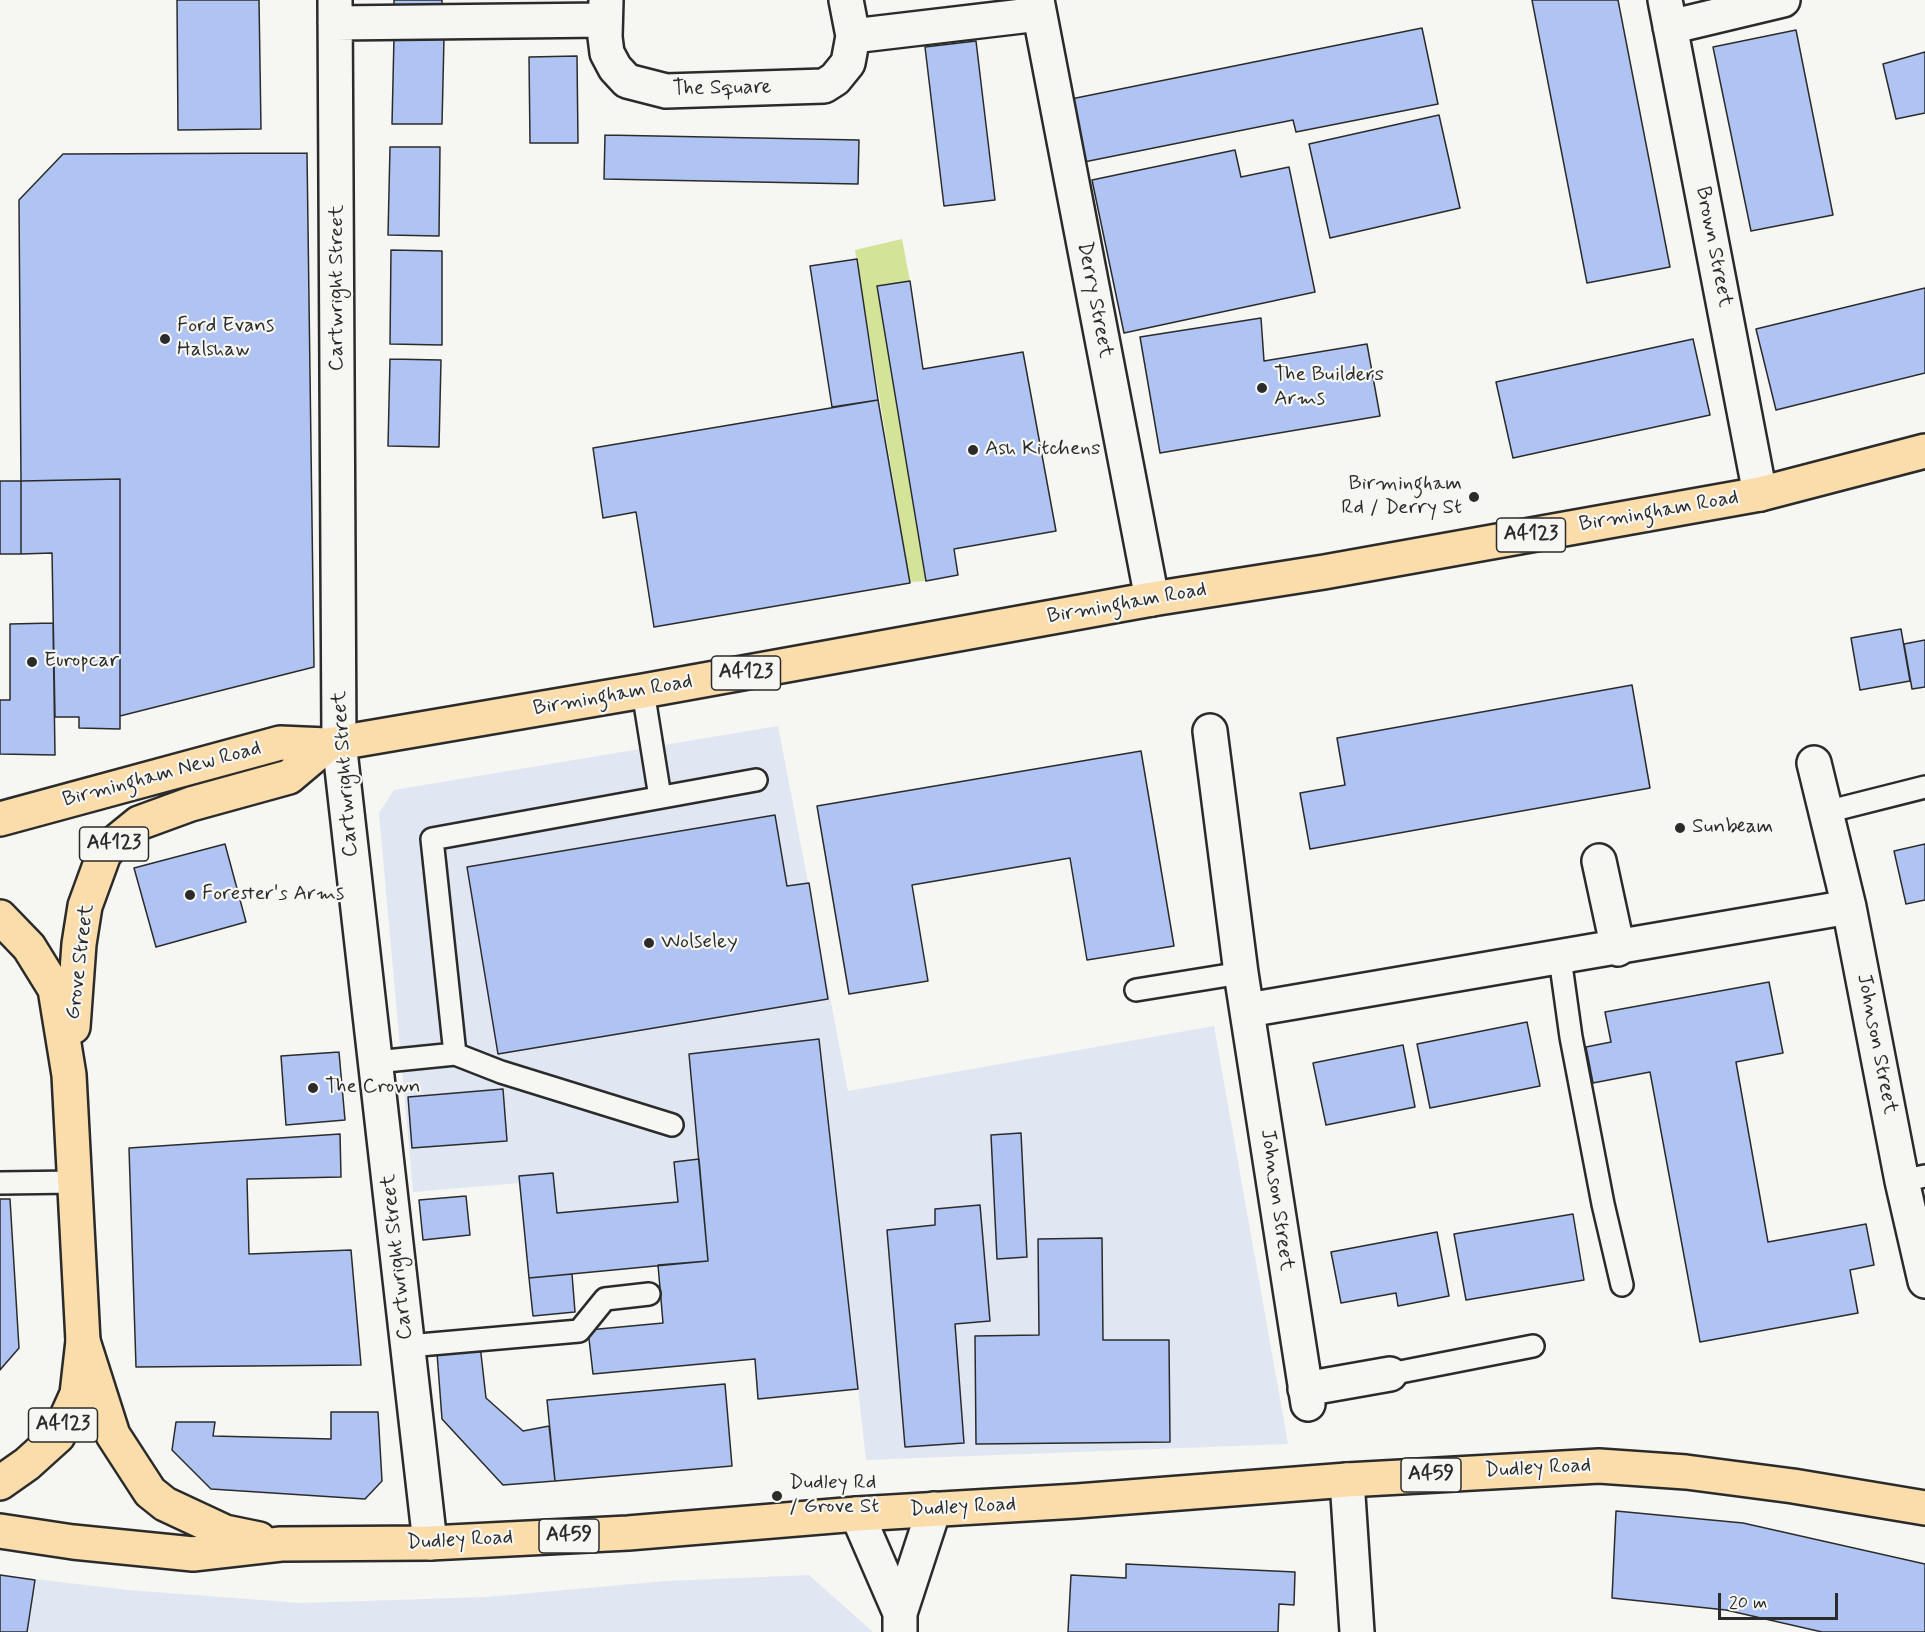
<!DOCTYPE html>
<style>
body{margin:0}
#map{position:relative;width:1925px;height:1632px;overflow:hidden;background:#f6f6f2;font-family:Mynerve,sans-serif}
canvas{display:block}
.scale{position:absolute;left:1718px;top:1593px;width:120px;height:27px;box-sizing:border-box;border:3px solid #2b2b2b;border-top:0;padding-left:8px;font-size:18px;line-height:21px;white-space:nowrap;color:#2b2b2b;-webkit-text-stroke:4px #f6f6f2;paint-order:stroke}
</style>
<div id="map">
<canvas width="1925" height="1632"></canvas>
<div class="scale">20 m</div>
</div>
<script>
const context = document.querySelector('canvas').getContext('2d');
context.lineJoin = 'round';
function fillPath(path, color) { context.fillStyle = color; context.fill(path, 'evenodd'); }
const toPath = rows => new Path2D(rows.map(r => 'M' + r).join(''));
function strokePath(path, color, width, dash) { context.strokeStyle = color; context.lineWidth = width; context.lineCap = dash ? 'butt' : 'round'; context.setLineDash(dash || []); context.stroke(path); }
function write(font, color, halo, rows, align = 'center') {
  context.font = font + ' Mynerve,sans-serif'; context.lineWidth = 4.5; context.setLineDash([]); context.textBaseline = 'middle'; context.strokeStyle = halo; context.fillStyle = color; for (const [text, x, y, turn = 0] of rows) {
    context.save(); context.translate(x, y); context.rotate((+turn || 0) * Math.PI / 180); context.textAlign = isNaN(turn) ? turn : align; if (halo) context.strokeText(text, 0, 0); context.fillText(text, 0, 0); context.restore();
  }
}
const built = toPath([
 [778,726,848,1091,1214,1026,1288,1444,866,1460,819,1039,689,1055,708,1261,529,1278,520,1183,413,1192,379,813,394,790],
 [0,1575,128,1590,301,1603,486,1597,666,1581,809,1575,873,1632,0,1632]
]);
const green = toPath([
 [902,239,910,281,877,286,926,581,910,582,855,250]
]);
const building = toPath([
 [177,0,259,0,261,129,178,130,177,0],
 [394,0,442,0,442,8,394,8,394,0],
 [1532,0,1618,0,1670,267,1587,283,1532,0],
 [1422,28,1438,104,1296,132,1293,120,1084,162,1071,99,1422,28],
 [1796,30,1833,215,1751,231,1713,47,1796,30],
 [394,37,444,38,442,124,392,124,394,37],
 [976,41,995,200,944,206,925,47,976,41],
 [1925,52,1925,113,1896,119,1883,64,1925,52],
 [577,56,578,143,530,143,529,57,577,56],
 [1439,115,1460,208,1330,238,1309,144,1439,115],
 [605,135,859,140,858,184,604,179,605,135],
 [390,147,440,147,439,236,388,235,390,147],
 [1235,150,1241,177,1289,167,1315,292,1124,333,1092,180,1235,150],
 [307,153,314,667,120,716,120,479,21,481,19,200,63,154,307,153],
 [391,250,442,251,442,345,390,344,391,250],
 [857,259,878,400,832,407,810,266,857,259],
 [910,281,923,369,1023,352,1056,531,954,549,958,575,926,581,877,286,910,281],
 [1925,288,1925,373,1776,410,1756,329,1925,288],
 [1261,318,1264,361,1367,344,1380,416,1160,453,1140,337,1261,318],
 [1693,339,1710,415,1513,458,1496,382,1693,339],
 [390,359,441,360,439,447,388,446,390,359],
 [878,400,910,583,654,627,636,512,603,518,593,448,878,400],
 [120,479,120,729,79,728,79,717,55,717,52,553,21,554,21,481,120,479],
 [0,481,21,481,21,554,0,554,0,481],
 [53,623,55,755,0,754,0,700,10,700,10,624,53,623],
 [1901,629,1910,681,1860,690,1851,638,1901,629],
 [1925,640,1925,687,1912,689,1904,644,1925,640],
 [1632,685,1650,788,1310,849,1300,793,1345,785,1337,738,1632,685],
 [1141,751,1174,946,1087,960,1070,858,912,885,928,981,849,994,817,806,1141,751],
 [775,815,787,886,809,883,828,999,498,1054,467,867,775,815],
 [225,844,246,922,156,947,134,868,225,844],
 [1925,844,1925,900,1906,904,1894,851,1925,844],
 [1769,982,1783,1053,1736,1062,1768,1242,1866,1224,1874,1265,1850,1270,1858,1313,1700,1342,1650,1072,1593,1083,1586,1047,1611,1042,1605,1012,1769,982],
 [1527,1022,1540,1086,1430,1108,1417,1044,1527,1022],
 [819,1039,858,1389,758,1399,755,1359,593,1374,588,1330,663,1323,658,1265,708,1261,689,1054,819,1039],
 [1403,1045,1415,1107,1326,1125,1313,1063,1403,1045],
 [339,1052,345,1120,286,1125,281,1056,339,1052],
 [503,1089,507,1141,412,1148,408,1097,503,1089],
 [1021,1133,1027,1257,997,1259,991,1135,1021,1133],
 [340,1134,341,1177,247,1179,249,1254,351,1250,361,1365,136,1367,129,1148,340,1134],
 [699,1159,708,1261,529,1278,519,1176,553,1173,557,1213,678,1202,674,1162,699,1159],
 [466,1196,470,1235,423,1240,419,1200,466,1196],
 [0,1199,10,1199,19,1348,0,1370,0,1199],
 [980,1205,990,1321,955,1324,964,1443,905,1447,887,1230,935,1225,935,1209,980,1205],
 [1573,1214,1584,1280,1466,1300,1454,1234,1573,1214],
 [1437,1232,1449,1296,1398,1306,1396,1293,1341,1303,1331,1252,1437,1232],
 [1102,1238,1103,1340,1169,1340,1170,1442,976,1444,975,1336,1039,1335,1038,1239,1102,1238],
 [572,1274,575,1312,533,1316,529,1278,572,1274],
 [480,1345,486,1398,523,1431,549,1426,555,1481,503,1485,442,1419,437,1353,480,1345],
 [725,1384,732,1466,555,1481,547,1400,725,1384],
 [331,1412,378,1412,382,1481,365,1499,211,1489,172,1450,176,1422,215,1422,213,1436,331,1439,331,1412],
 [1616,1511,1743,1523,1925,1564,1925,1632,1822,1632,1726,1610,1612,1598,1616,1511],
 [1126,1564,1295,1572,1294,1605,1279,1604,1278,1632,1068,1632,1071,1575,1126,1578,1126,1564],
 [0,1575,35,1580,27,1632,0,1632,0,1575]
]);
const service = toPath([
 [643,691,660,797],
 [1826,812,1925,787],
 [1560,958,1571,1037,1603,1204,1622,1285],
 [1136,990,1241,973],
 [455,1054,501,1072,672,1125],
 [376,1062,455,1054,432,839,756,780],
 [1902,1181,1925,1176],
 [0,1183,76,1182],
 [408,1346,579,1331,605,1299,649,1294],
 [1390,1374,1533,1346]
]);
const minor = toPath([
 [335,0,339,742,430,1543],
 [606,0,605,37,607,53,615,68,627,81,666,91,824,86,835,79,848,63,853,36,846,0],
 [1037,0,1152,599],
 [1665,0,1760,494],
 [335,23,604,20],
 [1670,27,1783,0],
 [853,36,1039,14],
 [1210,731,1241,973,1308,1404],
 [1814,763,1849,907,1902,1181,1925,1281],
 [1599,861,1618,949],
 [1248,1010,1849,907],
 [1305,1389,1390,1374],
 [1347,1480,1357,1632],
 [857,1514,900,1613],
 [900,1632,900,1613,934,1509]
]);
const primary = toPath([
 [83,1341,113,1435,150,1492,165,1504,225,1532,259,1539],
 [0,1531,73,1542,193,1554,281,1544,430,1543,628,1533,857,1514,1077,1501,1347,1480,1599,1466,1686,1472,1793,1486,1925,1508]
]);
const trunk = toPath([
 [0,819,280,743,327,745,643,691,1152,599,1324,572,1760,494,1925,451],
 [0,917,29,947,55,989,69,1075,83,1341,77,1394,58,1436,27,1464,0,1483],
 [73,1027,79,944,85,906,104,854,112,845,139,823,191,804,289,777,327,745]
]);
const markers = [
 [165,339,6,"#2b2b2b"],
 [1262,388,6,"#2b2b2b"],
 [973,450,6,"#2b2b2b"],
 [1474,497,6,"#2b2b2b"],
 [32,662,6,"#2b2b2b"],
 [1680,828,6,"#2b2b2b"],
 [190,895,6,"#2b2b2b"],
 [649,943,6,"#2b2b2b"],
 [313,1088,6,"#2b2b2b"],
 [777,1496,6,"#2b2b2b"]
];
const shields = [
 [1531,535,69],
 [746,673,69],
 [114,844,69],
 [63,1425,69],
 [1431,1475,60],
 [569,1536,60]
];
const shieldNames = [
 ["A4123",1531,535],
 ["A4123",746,673],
 ["A4123",114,844],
 ["A4123",63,1425],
 ["A459",1431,1475],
 ["A459",569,1536]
];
const streetNames = [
 ["The Square",722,89,-1],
 ["Brown Street",1713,247,79],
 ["Cartwright Street",338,288,-90],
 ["Derry Street",1094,300,79],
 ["Birmingham Road",1659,512,-10],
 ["Birmingham Road",1127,604,-10],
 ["Birmingham Road",613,696,-10],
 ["Cartwright Street",346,774,-94],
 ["Birmingham New Road",162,775,-15],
 ["Grove Street",81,962,-83],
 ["Johnson Street",1876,1044,79],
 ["Johnson Street",1276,1200,82],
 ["Cartwright Street",398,1257,-96],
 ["Dudley Road",1538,1469,-3],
 ["Dudley Road",963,1508,-3],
 ["Dudley Road",460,1541,-3]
];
const poiNames = [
 ["Ford Evans",177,327],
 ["Halshaw",177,351],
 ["The Builders",1274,376],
 ["Arms",1274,400],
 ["Ash Kitchens",985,450],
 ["Birmingham",1462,485,"right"],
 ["Rd / Derry St",1462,509,"right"],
 ["Europcar",44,662],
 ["Sunbeam",1692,828],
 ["Forester's Arms",202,895],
 ["Wolseley",661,943],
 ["The Crown",325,1088],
 ["Dudley Rd",789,1484],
 ["/ Grove St",789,1508]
];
fillPath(built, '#e1e7f2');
fillPath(green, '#d3e397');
fillPath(building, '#afc4f3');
strokePath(building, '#2b2b2b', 1.5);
strokePath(service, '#2b2b2b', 26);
strokePath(minor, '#2b2b2b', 38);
strokePath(primary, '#2b2b2b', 38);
strokePath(trunk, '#2b2b2b', 38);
strokePath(service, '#f6f6f2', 21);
strokePath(minor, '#f6f6f2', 33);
strokePath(primary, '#fbddab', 33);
strokePath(trunk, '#fbddab', 33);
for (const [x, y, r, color] of markers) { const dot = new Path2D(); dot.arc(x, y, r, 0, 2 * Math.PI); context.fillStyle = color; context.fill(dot); strokePath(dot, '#f6f6f2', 2); }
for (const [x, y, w] of shields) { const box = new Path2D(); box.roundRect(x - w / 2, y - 17, w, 34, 4.5); context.fillStyle = '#f6f6f2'; context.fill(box); strokePath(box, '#2b2b2b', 1.5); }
write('bold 20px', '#2b2b2b', null, shieldNames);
write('21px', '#2b2b2b', '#f6f6f2', streetNames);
write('21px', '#2b2b2b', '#f6f6f2', poiNames, 'left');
</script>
